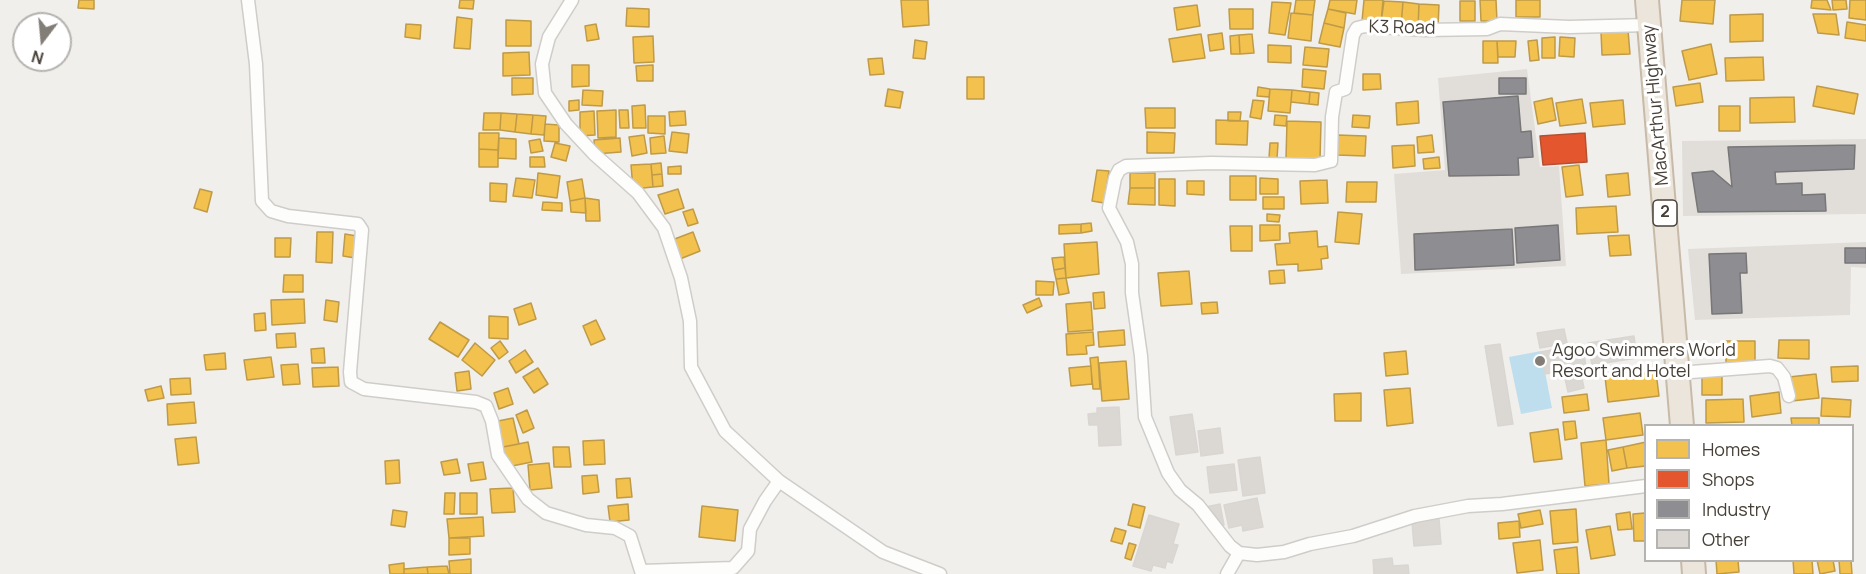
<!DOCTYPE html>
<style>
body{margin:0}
#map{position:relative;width:1866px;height:574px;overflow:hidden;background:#f1efec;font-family:Manrope,sans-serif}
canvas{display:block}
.legend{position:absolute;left:1644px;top:424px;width:210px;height:138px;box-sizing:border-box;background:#fff;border:2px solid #b5b3af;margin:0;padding:8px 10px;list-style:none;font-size:18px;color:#474038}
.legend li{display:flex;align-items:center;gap:12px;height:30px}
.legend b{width:30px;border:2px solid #b5b3af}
.north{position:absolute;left:12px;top:12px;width:60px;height:60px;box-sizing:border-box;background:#fff;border:2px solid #b5b3af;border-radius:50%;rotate:196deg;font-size:16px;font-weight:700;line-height:24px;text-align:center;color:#474038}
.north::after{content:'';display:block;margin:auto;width:21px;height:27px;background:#827d77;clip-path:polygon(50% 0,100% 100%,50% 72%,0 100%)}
</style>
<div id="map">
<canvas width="1866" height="574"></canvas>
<ul class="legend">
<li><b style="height:16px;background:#f2c14e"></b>Homes</li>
<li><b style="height:16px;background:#e4572e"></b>Shops</li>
<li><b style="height:16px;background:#8d8d92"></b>Industry</li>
<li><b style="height:16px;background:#dbd8d4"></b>Other</li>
</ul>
<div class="north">N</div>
</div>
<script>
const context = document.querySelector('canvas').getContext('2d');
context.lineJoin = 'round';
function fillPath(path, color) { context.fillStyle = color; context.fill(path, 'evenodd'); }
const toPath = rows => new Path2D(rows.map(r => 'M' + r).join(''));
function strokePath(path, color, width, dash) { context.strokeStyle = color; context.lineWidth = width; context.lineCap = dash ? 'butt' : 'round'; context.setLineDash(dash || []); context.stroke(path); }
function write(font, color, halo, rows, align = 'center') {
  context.font = font + ' Manrope,sans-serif'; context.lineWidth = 6; context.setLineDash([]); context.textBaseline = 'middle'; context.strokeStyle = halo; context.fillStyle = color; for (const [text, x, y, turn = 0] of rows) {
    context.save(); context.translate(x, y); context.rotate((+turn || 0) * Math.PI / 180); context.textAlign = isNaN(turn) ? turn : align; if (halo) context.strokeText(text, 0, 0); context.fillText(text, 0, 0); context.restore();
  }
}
const industrial = toPath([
 [1527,69,1540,167,1559,166,1566,266,1401,274,1394,174,1445,170,1438,78],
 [1866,139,1866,214,1683,216,1682,141],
 [1866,242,1866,268,1851,267,1850,315,1695,320,1688,249]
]);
const water = toPath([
 [1541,351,1552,408,1521,414,1509,357]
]);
const homes = toPath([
 [79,0,94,0,94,9,78,8,79,0],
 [460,0,474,0,473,9,459,8,460,0],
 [901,0,928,0,929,25,903,27,901,0],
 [1296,0,1315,0,1313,15,1294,13,1296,0],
 [1330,0,1357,0,1355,14,1328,9,1330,0],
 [1364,0,1383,0,1381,23,1362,21,1364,0],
 [1480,0,1496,0,1497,21,1481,21,1480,0],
 [1516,0,1540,0,1540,17,1516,17,1516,0],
 [1682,0,1715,0,1713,24,1680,21,1682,0],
 [1812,0,1827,0,1831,10,1811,8,1812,0],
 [1832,0,1846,0,1847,9,1833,10,1832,0],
 [1850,0,1866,0,1866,20,1849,18,1850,0],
 [1384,1,1403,2,1401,26,1381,23,1384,1],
 [1460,1,1475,1,1475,21,1460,21,1460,1],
 [1272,2,1291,3,1285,35,1269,33,1272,2],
 [1403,2,1419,4,1418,27,1401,26,1403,2],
 [1419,4,1439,5,1438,28,1418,27,1419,4],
 [1197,5,1200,26,1177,30,1174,8,1197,5],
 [627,8,649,9,649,27,626,26,627,8],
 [1229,9,1253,9,1253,29,1230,29,1229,9],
 [1328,9,1346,13,1344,28,1324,23,1328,9],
 [1291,13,1313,15,1311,41,1288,38,1291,13],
 [1763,14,1763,41,1730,42,1730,15,1763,14],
 [1813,14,1836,14,1839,35,1818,33,1813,14],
 [457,17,472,19,470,49,454,48,457,17],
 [506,20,531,21,531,46,506,46,506,20],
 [1847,22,1866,25,1866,41,1845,38,1847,22],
 [1324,23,1344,28,1340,47,1319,43,1324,23],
 [406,24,421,25,420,39,405,37,406,24],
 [596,24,599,39,587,41,585,26,596,24],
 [1628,30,1630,54,1602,55,1601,32,1628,30],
 [1222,33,1224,49,1210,51,1208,35,1222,33],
 [1201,34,1205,58,1173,62,1169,39,1201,34],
 [1252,34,1254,53,1240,54,1239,35,1252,34],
 [1239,35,1240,54,1231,54,1230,36,1239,35],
 [653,36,654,62,634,63,633,37,653,36],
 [1555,37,1555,58,1542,58,1542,38,1555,37],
 [1560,37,1575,38,1574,57,1559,56,1560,37],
 [915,40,927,42,925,59,913,58,915,40],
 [1537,40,1539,60,1530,61,1528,41,1537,40],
 [1483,41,1497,41,1498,63,1483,63,1483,41],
 [1497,41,1516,41,1515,57,1498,57,1497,41],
 [1711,44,1717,74,1689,80,1682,51,1711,44],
 [1268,45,1291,46,1291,63,1268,62,1268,45],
 [1305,47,1329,49,1327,67,1303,65,1305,47],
 [529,52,530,75,503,76,503,53,529,52],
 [1763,57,1764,80,1726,81,1725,58,1763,57],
 [882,58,884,74,870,75,868,59,882,58],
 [572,65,589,65,589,86,572,87,572,65],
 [653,65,653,81,637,81,636,66,653,65],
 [1303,69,1326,71,1324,89,1302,87,1303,69],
 [1363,74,1380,74,1381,89,1363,90,1363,74],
 [967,77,984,77,984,99,967,99,967,77],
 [512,78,533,78,533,94,512,95,512,78],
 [1700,83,1703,102,1676,106,1673,87,1700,83],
 [1817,86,1858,94,1854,114,1813,106,1817,86],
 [1258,87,1270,89,1269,97,1257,96,1258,87],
 [888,89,903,92,900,108,885,106,888,89],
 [1270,89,1292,90,1290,113,1268,111,1270,89],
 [583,90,603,91,602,106,582,105,583,90],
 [1292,90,1310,92,1309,104,1291,102,1292,90],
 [1310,92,1319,93,1318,105,1309,104,1310,92],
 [1794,97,1795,122,1750,123,1750,98,1794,97],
 [1552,98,1556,120,1538,124,1534,102,1552,98],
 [1582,99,1586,123,1560,126,1556,103,1582,99],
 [579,100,579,110,569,111,569,101,579,100],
 [1253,100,1264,101,1261,119,1250,117,1253,100],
 [1623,100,1625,124,1593,127,1590,103,1623,100],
 [1418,101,1419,123,1397,125,1396,103,1418,101],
 [645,105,646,128,633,128,632,106,645,105],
 [1719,106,1740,106,1740,131,1719,131,1719,106],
 [1145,108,1175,108,1175,128,1146,128,1145,108],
 [616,110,616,137,598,138,597,111,616,110],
 [619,110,628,110,629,128,620,128,619,110],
 [594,111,595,135,580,136,580,112,594,111],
 [685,111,686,125,670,126,669,112,685,111],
 [1228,112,1241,112,1240,121,1228,121,1228,112],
 [484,113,501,113,500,130,483,130,484,113],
 [501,113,517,114,515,132,500,130,501,113],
 [517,114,533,115,531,134,515,132,517,114],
 [533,115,546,116,544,135,531,134,533,115],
 [1275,115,1287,116,1286,126,1274,125,1275,115],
 [1353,115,1370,116,1369,128,1352,127,1353,115],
 [648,116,665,116,665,134,648,133,648,116],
 [1216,120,1248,121,1247,145,1216,144,1216,120],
 [1287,121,1321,122,1320,160,1286,158,1287,121],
 [545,124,559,125,559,142,544,141,545,124],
 [672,132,689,134,687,153,669,151,672,132],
 [1147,132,1175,133,1174,153,1147,153,1147,132],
 [479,133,499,133,498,150,479,149,479,133],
 [644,135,647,153,632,156,629,137,644,135],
 [1337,135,1366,136,1365,156,1337,155,1337,135],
 [1432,135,1434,152,1418,153,1417,137,1432,135],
 [664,136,666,153,651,154,650,138,664,136],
 [499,138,516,139,516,159,498,158,499,138],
 [620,138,621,152,595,154,594,140,620,138],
 [540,139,543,151,531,153,529,141,540,139],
 [555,143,570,146,566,161,551,157,555,143],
 [1270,143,1278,143,1277,159,1269,158,1270,143],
 [1414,145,1415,166,1393,168,1392,146,1414,145],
 [479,149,498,150,498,167,479,167,479,149],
 [530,157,544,157,545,167,530,167,530,157],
 [1439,157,1440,168,1424,169,1423,159,1439,157],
 [661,163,662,174,652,175,651,164,661,163],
 [651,164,653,187,633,189,631,165,651,164],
 [1579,165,1583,195,1566,197,1562,167,1579,165],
 [681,166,681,174,668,174,668,167,681,166],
 [1097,170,1109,171,1104,203,1092,201,1097,170],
 [538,173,560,176,557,198,536,195,538,173],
 [1130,173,1155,173,1155,188,1130,188,1130,173],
 [1628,173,1630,195,1608,197,1606,175,1628,173],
 [662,174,663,186,653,187,652,175,662,174],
 [1230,176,1256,176,1256,200,1230,200,1230,176],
 [516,178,535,180,532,198,513,196,516,178],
 [1260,178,1278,179,1278,194,1260,194,1260,178],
 [582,179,585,198,570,201,567,182,582,179],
 [1159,179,1175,179,1175,206,1159,205,1159,179],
 [1327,180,1328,203,1301,204,1300,181,1327,180],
 [1187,181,1204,181,1204,195,1187,194,1187,181],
 [1347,182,1377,182,1376,202,1346,202,1347,182],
 [490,183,507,184,506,202,490,201,490,183],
 [1130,188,1155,188,1155,205,1128,204,1130,188],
 [200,189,212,192,207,212,194,208,200,189],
 [678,189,684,208,665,214,658,195,678,189],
 [1263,197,1284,197,1284,209,1263,209,1263,197],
 [585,198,599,200,600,221,586,221,585,198],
 [585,198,586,213,571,212,570,201,585,198],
 [543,202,562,203,562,211,542,210,543,202],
 [1616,206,1618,232,1577,234,1576,208,1616,206],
 [693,209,698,223,688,226,683,212,693,209],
 [1338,212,1362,214,1359,244,1335,242,1338,212],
 [1267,214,1280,215,1279,222,1267,221,1267,214],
 [1091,223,1092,231,1081,233,1081,224,1091,223],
 [1081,224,1081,233,1059,234,1059,225,1081,224],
 [1260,225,1280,225,1280,240,1260,241,1260,225],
 [1230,226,1252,226,1252,251,1231,251,1230,226],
 [1317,231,1318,247,1327,246,1328,258,1321,259,1322,269,1298,271,1298,264,1277,265,1275,244,1290,243,1289,233,1317,231],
 [317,232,333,232,332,263,316,262,317,232],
 [693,232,700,251,680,259,672,240,693,232],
 [345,234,357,236,355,258,343,256,345,234],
 [1629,235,1631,255,1610,256,1608,236,1629,235],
 [275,238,291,238,290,257,275,257,275,238],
 [1097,242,1099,274,1066,278,1064,244,1097,242],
 [1064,257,1065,268,1054,270,1052,258,1064,257],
 [1065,268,1066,278,1056,279,1054,270,1065,268],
 [1284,270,1285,283,1270,284,1269,271,1284,270],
 [1189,271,1192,304,1161,306,1158,273,1189,271],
 [284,275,303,275,303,292,283,292,284,275],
 [1066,278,1069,293,1059,295,1056,279,1066,278],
 [1036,281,1054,282,1053,295,1036,295,1036,281],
 [1104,292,1105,308,1094,309,1093,293,1104,292],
 [1039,298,1042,306,1027,313,1023,305,1039,298],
 [304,299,305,323,272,325,271,300,304,299],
 [326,300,339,302,337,322,324,320,326,300],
 [1091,302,1093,330,1068,332,1066,304,1091,302],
 [1217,302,1218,313,1202,314,1201,303,1217,302],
 [531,303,536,319,519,325,514,309,531,303],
 [265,313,266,330,255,331,254,314,265,313],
 [489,316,508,317,508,339,489,338,489,316],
 [596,320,605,339,591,345,583,326,596,320],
 [440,322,469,340,458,357,429,339,440,322],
 [1124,330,1125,345,1099,347,1098,332,1124,330],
 [1093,332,1094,345,1086,346,1087,354,1067,355,1066,334,1093,332],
 [295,333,296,347,277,348,276,334,295,333],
 [1779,340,1809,340,1809,359,1778,358,1779,340],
 [500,341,508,352,499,359,491,348,500,341],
 [1726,341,1755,341,1755,366,1726,366,1726,341],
 [475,343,495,360,482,376,462,360,475,343],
 [324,348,325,363,312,363,311,349,324,348],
 [525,350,533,362,516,373,509,361,525,350],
 [1406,351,1408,374,1386,376,1384,353,1406,351],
 [225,353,226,369,206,370,204,355,225,353],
 [271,357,274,377,247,380,244,360,271,357],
 [1098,357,1100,389,1093,389,1090,358,1098,357],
 [1126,361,1129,399,1102,401,1099,363,1126,361],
 [298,364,300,384,283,385,281,365,298,364],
 [1091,366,1092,384,1071,386,1069,368,1091,366],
 [1858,366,1858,381,1832,382,1831,367,1858,366],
 [338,367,339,386,313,387,312,368,338,367],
 [538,368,548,384,534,393,523,377,538,368],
 [469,371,471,389,457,391,455,373,469,371],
 [1656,372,1659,396,1608,402,1605,377,1656,372],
 [1816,374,1819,398,1792,401,1789,377,1816,374],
 [1702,375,1722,375,1722,395,1702,395,1702,375],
 [190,378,191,394,171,395,170,379,190,378],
 [161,386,164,398,148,401,145,390,161,386],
 [508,388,513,404,499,409,494,393,508,388],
 [1410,388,1413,423,1387,426,1384,390,1410,388],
 [1779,392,1781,413,1752,417,1750,396,1779,392],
 [1361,393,1361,421,1335,421,1334,394,1361,393],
 [1587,394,1589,410,1564,413,1562,397,1587,394],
 [1822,398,1851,400,1850,417,1821,416,1822,398],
 [1743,399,1744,422,1706,423,1706,400,1743,399],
 [194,402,196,423,168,425,167,404,194,402],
 [527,410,534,428,523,433,516,415,527,410],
 [1640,413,1643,435,1606,440,1603,418,1640,413],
 [513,418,519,444,503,447,498,421,513,418],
 [1791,418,1819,418,1819,426,1792,426,1791,418],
 [1575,421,1577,438,1565,440,1563,422,1575,421],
 [1558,429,1562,459,1534,462,1530,433,1558,429],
 [196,437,199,463,178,465,175,439,196,437],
 [604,440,605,464,584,465,583,441,604,440],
 [1606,440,1609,484,1585,486,1581,443,1606,440],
 [528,442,532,462,507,467,503,447,528,442],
 [1646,442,1646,466,1627,468,1623,447,1646,442],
 [553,447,569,447,571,467,554,467,553,447],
 [1623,447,1627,468,1612,471,1608,450,1623,447],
 [457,459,460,473,444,475,441,462,457,459],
 [399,460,400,483,386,484,385,461,399,460],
 [483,462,486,479,471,481,468,464,483,462],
 [549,463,552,488,530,490,528,465,549,463],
 [597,475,599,492,583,494,582,476,597,475],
 [630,478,632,497,617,498,616,479,630,478],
 [513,488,515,512,492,513,490,489,513,488],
 [445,493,455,493,454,514,444,514,445,493],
 [460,493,477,493,477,514,460,514,460,493],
 [628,504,629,520,610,522,608,506,628,504],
 [1133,504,1145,507,1140,528,1128,525,1133,504],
 [702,506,738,510,735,541,699,537,702,506],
 [1576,509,1578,542,1553,544,1550,511,1576,509],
 [393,510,407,512,405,527,391,525,393,510],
 [1540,510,1543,524,1521,528,1518,514,1540,510],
 [1630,512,1632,529,1618,530,1616,514,1630,512],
 [1645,513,1646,541,1634,541,1633,514,1645,513],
 [483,517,484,536,449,538,447,519,483,517],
 [1519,521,1520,537,1499,539,1498,523,1519,521],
 [1610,526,1615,555,1591,559,1586,530,1610,526],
 [1115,528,1126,531,1122,544,1111,541,1115,528],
 [449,538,470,538,470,554,449,555,449,538],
 [1540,540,1543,570,1517,573,1513,543,1540,540],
 [1129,543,1136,545,1131,560,1125,558,1129,543],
 [1577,547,1579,574,1557,574,1554,550,1577,547],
 [471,559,471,574,450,574,449,561,471,559],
 [1716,560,1738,560,1739,572,1717,574,1716,560],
 [1793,560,1812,560,1813,574,1794,574,1793,560],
 [1817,560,1833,560,1835,571,1820,574,1817,560],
 [1839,560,1851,560,1852,574,1840,574,1839,560],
 [404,563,404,574,390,574,389,565,404,563],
 [447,566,449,574,428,574,427,567,447,566],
 [427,567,428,574,404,574,404,569,427,567]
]);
const shops = toPath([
 [1585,133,1587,162,1543,165,1540,136,1585,133]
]);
const industry = toPath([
 [1499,78,1526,78,1526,94,1499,94,1499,78],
 [1518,96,1521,132,1531,131,1533,157,1518,158,1519,175,1449,176,1443,102,1518,96],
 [1855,145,1854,169,1775,172,1776,184,1802,183,1802,195,1825,194,1826,211,1698,212,1692,173,1713,171,1732,187,1728,147,1855,145],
 [1558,225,1560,260,1517,263,1515,228,1558,225],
 [1512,229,1514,265,1415,270,1414,234,1512,229],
 [1845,248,1866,248,1866,263,1845,263,1845,248],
 [1746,253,1747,273,1740,273,1742,313,1712,314,1709,254,1746,253]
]);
const building = toPath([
 [1564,329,1567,343,1540,348,1537,333,1564,329],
 [1634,336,1637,358,1592,365,1588,343,1634,336],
 [1500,344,1513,424,1498,426,1485,346,1500,344],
 [1582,344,1586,366,1545,374,1541,352,1582,344],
 [1580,370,1584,388,1568,392,1564,374,1580,370],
 [1119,407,1121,445,1099,446,1098,425,1089,425,1088,414,1097,413,1097,408,1119,407],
 [1192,414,1198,452,1176,455,1170,417,1192,414],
 [1220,428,1223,453,1201,456,1198,431,1220,428],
 [1260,457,1265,493,1243,496,1238,460,1260,457],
 [1234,464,1237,490,1210,493,1207,467,1234,464],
 [1257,498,1263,527,1243,531,1242,525,1229,528,1224,505,1257,498],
 [1220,504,1224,525,1218,526,1206,507,1220,504],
 [1149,515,1179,524,1173,544,1178,545,1172,563,1167,561,1165,568,1153,565,1151,571,1133,566,1149,515],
 [1439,519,1441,544,1414,546,1412,522,1439,519],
 [1392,558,1393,566,1408,565,1409,574,1374,574,1373,560,1392,558]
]);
const street = toPath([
 [248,0,256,64,262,201,271,211,288,216,358,224,362,230,350,372,351,382,364,389,381,391,476,402,486,406,492,421,498,455,528,499,546,513,586,525,615,528,630,536,642,574],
 [572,0,549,37,542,64,545,93,566,124,594,154,638,193,664,228,681,278,690,321,691,367,725,431,779,481,883,552,940,574],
 [1678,373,1770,366,1777,368,1784,377,1789,396],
 [1239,553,1230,546,1198,505,1180,490,1168,473,1145,417,1141,356,1132,293,1132,264,1127,242,1109,208,1115,178,1119,170,1126,166,1211,163,1315,165,1331,161,1332,117,1336,92,1345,89,1353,35,1357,28,1365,26,1425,30,1487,29,1500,24,1569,27,1649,25],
 [642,571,733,568,748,551,750,529,765,501,779,481],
 [1227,574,1239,553,1257,555,1284,552,1310,544,1353,536,1415,516,1468,506,1502,504,1646,486]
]);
const highway = toPath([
 [1647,0,1682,426],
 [1693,560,1694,574]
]);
const markers = [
 [1540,361,6,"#827d77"]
];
const shields = [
 [1665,213,24]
];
const shieldNames = [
 ["2",1665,213]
];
const streetNames = [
 ["K3 Road",1402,28,1],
 ["MacArthur Highway",1656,105,-95]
];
const poiNames = [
 ["Agoo Swimmers World",1552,351],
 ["Resort and Hotel",1552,372]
];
fillPath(industrial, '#e1deda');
fillPath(water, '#bfdeed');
fillPath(homes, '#f2c14e');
strokePath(homes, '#bf9a47', 1.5);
fillPath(shops, '#e4572e');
strokePath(shops, '#b55031', 1.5);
fillPath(industry, '#8d8d92');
strokePath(industry, '#787677', 1.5);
fillPath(building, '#dbd8d4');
strokePath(building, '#d9d6d2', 1.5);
strokePath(street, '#cfcdc9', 15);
strokePath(highway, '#c8baa8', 26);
strokePath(street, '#fdfdfc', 12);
strokePath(highway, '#ebe5db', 22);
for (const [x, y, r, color] of markers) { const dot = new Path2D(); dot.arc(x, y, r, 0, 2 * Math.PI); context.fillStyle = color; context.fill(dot); strokePath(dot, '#fff', 2); }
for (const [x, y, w] of shields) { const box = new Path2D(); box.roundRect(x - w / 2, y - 13, w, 26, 4.5); context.fillStyle = '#fff'; context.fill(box); strokePath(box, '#474038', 1.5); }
write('bold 16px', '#474038', null, shieldNames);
write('18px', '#474038', '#fff', streetNames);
write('18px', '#474038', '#fff', poiNames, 'left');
</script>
